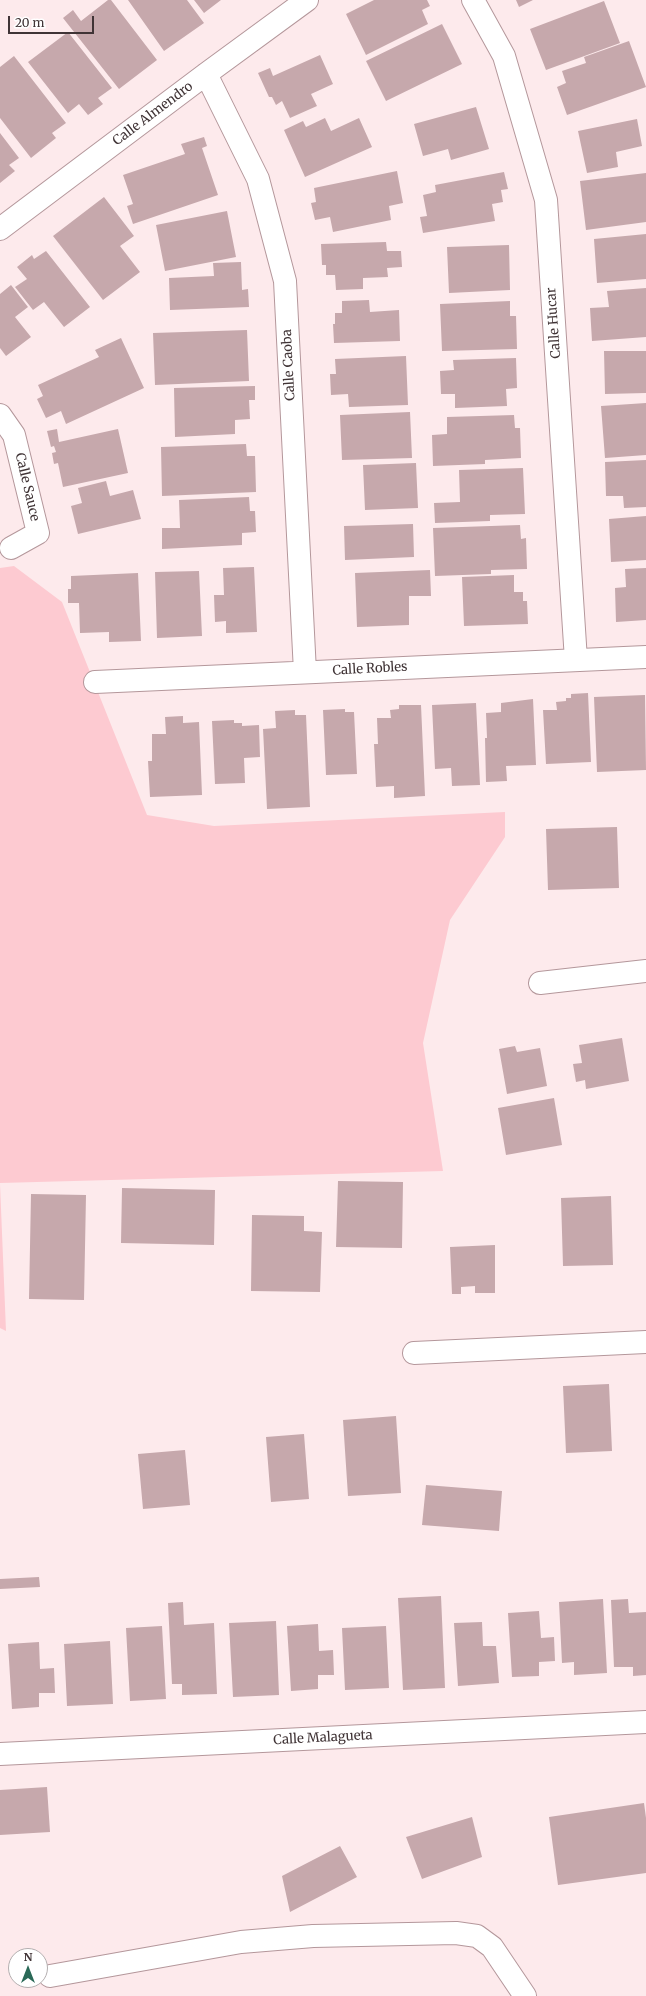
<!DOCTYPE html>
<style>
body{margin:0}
#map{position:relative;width:646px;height:1996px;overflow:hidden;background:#fdeaec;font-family:Merriweather,serif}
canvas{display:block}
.north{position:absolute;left:8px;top:1948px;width:40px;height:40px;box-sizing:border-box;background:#fff;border:1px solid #b3aeaf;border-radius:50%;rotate:0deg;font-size:11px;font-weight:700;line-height:16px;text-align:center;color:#403436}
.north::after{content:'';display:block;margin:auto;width:14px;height:18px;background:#2a6957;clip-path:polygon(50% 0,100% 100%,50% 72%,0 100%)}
.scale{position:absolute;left:8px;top:16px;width:86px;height:18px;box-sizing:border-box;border:2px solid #403436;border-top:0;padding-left:5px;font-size:12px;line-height:14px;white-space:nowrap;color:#403436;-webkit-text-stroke:3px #fff;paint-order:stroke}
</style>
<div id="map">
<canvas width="646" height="1996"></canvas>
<div class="north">N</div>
<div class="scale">20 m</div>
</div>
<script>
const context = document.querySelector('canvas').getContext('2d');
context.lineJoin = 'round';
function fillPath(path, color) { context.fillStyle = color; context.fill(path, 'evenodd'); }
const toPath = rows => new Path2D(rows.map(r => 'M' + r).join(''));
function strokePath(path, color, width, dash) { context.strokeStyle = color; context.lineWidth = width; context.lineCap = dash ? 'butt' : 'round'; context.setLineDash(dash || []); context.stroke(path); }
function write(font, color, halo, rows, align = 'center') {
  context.font = font + ' Merriweather,serif'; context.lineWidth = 4; context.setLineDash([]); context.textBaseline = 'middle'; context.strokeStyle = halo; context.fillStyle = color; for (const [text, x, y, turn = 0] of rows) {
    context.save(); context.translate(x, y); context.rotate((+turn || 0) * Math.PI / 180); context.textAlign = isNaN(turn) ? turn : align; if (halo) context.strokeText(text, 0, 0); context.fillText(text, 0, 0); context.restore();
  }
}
const green = toPath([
 [14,566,62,602,147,815,214,826,505,812,505,837,450,920,423,1043,443,1171,0,1183,0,568],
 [0,1184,6,1331,0,1328]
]);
const building = toPath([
 [108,0,111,0,157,60,119,89,63,18,73,10,81,21],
 [128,0,187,0,204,23,164,51],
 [194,0,221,0,204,13],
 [374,0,427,0,430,6,422,10,428,24,366,55,346,14],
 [516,0,533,0,519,7],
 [604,1,620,43,546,70,530,29],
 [442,24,462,64,386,101,366,61],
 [68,32,112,88,98,98,103,104,88,115,79,104,68,113,28,62],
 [629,41,646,87,567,115,557,87,566,83,562,71,586,63,584,57],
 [320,55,333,84,311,94,317,106,290,118,282,101,276,105,272,97,269,97,258,73,270,68,273,76],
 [14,56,66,123,52,133,56,138,31,158,0,118,0,67],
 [476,107,489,149,451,160,448,149,423,156,414,124],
 [325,118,331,131,359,118,372,147,305,177,284,130,303,121,306,127],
 [637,119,642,146,616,152,618,167,587,173,578,131],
 [0,133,19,158,9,165,15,171,0,183],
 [204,137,207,146,202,148,218,195,133,224,127,206,133,204,123,175,185,154,181,144],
 [397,171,403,203,389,206,391,220,333,232,330,217,315,220,311,203,316,202,314,188],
 [504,172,508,189,501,190,503,202,492,204,495,221,423,233,420,217,427,216,423,195,436,192,435,185],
 [646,173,646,222,586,230,580,181],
 [104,197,134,236,120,246,140,272,103,300,53,236],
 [227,211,236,257,165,271,156,225],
 [646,234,646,279,597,283,594,239],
 [386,242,387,251,401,251,402,267,387,268,388,277,363,278,363,289,336,290,335,275,326,275,326,265,322,265,321,244],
 [509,245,510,290,449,293,447,247],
 [46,251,90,307,64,327,44,302,33,310,15,287,27,279,17,267,32,255,34,259],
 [241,262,242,290,248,289,249,307,170,310,169,278,214,276,213,263],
 [11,285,28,307,15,317,31,337,6,356,0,348,0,294],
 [646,288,646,337,592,341,590,308,609,307,607,291],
 [369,300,370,312,399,310,400,341,334,343,333,324,335,324,335,313,342,313,342,301],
 [510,301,510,316,516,316,517,349,442,351,440,304],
 [247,330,249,381,155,385,153,333],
 [121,338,144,388,66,424,61,411,46,418,37,399,43,396,38,385,99,357,95,350],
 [604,351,646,351,646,393,605,394],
 [406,356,408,405,349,407,348,394,331,395,330,374,336,374,335,359],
 [516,358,517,388,506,389,507,406,455,408,455,394,441,394,440,371,454,370,453,360],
 [255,386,255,400,249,400,250,419,235,420,235,434,175,437,174,388],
 [646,403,646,455,605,458,601,406],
 [410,412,412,458,342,460,340,415],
 [514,415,515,428,520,428,521,458,485,460,485,464,433,466,432,435,447,434,447,417],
 [57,429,59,442,118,429,128,473,63,487,58,463,54,464,52,453,56,452,54,446,51,447,47,431],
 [246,444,247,456,255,456,256,492,162,496,161,447],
 [646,460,646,507,624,508,623,496,606,496,605,462],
 [416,463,418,508,365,510,363,465],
 [523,468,525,514,490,515,490,521,435,523,434,503,460,502,459,470],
 [106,481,110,496,133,490,141,519,78,534,71,506,82,503,78,488],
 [249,497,250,511,255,511,256,532,242,533,242,545,162,549,162,528,180,528,179,500],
 [646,516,646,560,611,562,609,519],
 [413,524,414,557,345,560,344,526],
 [520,525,521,539,526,538,527,569,491,570,491,574,435,576,433,528],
 [254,567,257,632,226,633,226,621,215,622,214,595,224,595,223,568],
 [646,568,646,620,616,622,615,588,626,587,625,569],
 [430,570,431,596,409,596,409,625,357,627,355,573],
 [199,571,202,636,157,638,155,572],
 [138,573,141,641,109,642,109,632,80,633,79,603,68,603,68,589,71,589,71,576],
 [514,575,514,592,523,592,523,601,527,601,528,624,464,626,462,577],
 [588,693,591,762,546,764,543,710,557,710,556,702,566,701,566,698,571,698,571,694],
 [645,695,646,770,597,772,594,697],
 [533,699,536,765,506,766,507,781,486,782,485,738,487,738,486,713,501,712,501,703],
 [476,703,480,785,452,786,451,768,435,769,432,705],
 [399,705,421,705,425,796,394,798,394,786,376,787,374,744,378,744,377,718,391,718,390,710,399,709],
 [345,709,345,712,354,712,357,774,326,775,323,710],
 [295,710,295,715,306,715,310,807,267,809,263,729,276,728,275,711],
 [183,716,183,723,199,722,202,795,150,797,148,761,152,761,152,734,166,734,165,717],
 [234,720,234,723,242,723,242,726,259,725,260,757,244,758,245,783,215,784,212,721],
 [617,827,619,888,548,890,546,829],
 [622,1038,629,1081,586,1089,585,1080,576,1082,573,1064,582,1063,579,1045],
 [515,1046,517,1052,540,1048,547,1086,507,1094,499,1049],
 [554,1098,562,1145,506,1155,498,1108],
 [338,1181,403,1182,402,1248,336,1247],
 [122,1188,215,1190,214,1245,121,1243],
 [31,1194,86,1195,84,1300,29,1299],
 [611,1196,613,1265,563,1266,561,1198],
 [252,1215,304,1216,304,1231,322,1232,320,1292,251,1291],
 [495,1245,495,1293,475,1293,475,1286,461,1287,461,1294,452,1294,450,1247],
 [609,1384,612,1451,566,1453,563,1386],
 [396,1416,401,1493,348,1496,343,1420],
 [304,1434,309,1499,271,1502,266,1437],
 [185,1450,190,1505,143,1509,138,1454],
 [426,1485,502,1491,499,1531,422,1525],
 [39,1577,40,1587,0,1589,0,1579],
 [441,1596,445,1688,403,1690,398,1598],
 [603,1599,607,1673,574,1675,574,1662,562,1663,559,1602],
 [628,1599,629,1613,646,1612,646,1675,633,1676,633,1667,614,1667,611,1600],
 [183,1602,184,1625,214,1623,217,1694,182,1695,182,1684,172,1684,168,1603],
 [539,1611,541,1638,554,1637,555,1661,539,1662,539,1676,512,1677,508,1613],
 [276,1621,279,1695,233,1697,229,1623],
 [482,1622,483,1646,496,1646,499,1683,458,1686,454,1623],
 [318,1624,319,1651,333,1650,334,1675,318,1675,318,1689,291,1691,287,1626],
 [162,1626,166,1699,130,1701,126,1628],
 [386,1626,389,1688,345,1690,342,1628],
 [110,1641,113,1704,67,1706,64,1644],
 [39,1642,40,1669,54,1668,55,1693,39,1693,39,1707,12,1709,8,1644],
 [47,1787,50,1832,0,1835,0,1790],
 [644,1803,646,1818,646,1873,558,1885,549,1817],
 [472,1817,482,1857,422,1879,406,1837],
 [340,1846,357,1877,290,1912,282,1876]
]);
const minor = toPath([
 [473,0,504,56,546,200,576,660],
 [206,74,258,179,285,281,305,672],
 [0,229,206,74,307,0],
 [0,415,14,435,38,533,11,548],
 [95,682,646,657],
 [540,983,646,971],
 [414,1353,646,1342],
 [0,1754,646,1722],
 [50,1976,241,1942,313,1936,456,1933,477,1936,492,1947,525,1996]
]);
const streetNames = [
 ["Calle Almendro",153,114,-37],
 ["Calle Hucar",554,323,-94],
 ["Calle Caoba",289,365,-93],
 ["Calle Sauce",27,487,77],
 ["Calle Robles",370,669,-3],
 ["Calle Malagueta",323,1738,-3]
];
fillPath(green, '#fdcad1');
fillPath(building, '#c6a8ac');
strokePath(minor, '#b4979b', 24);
strokePath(minor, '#fff', 22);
write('13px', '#403436', '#fff', streetNames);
</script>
